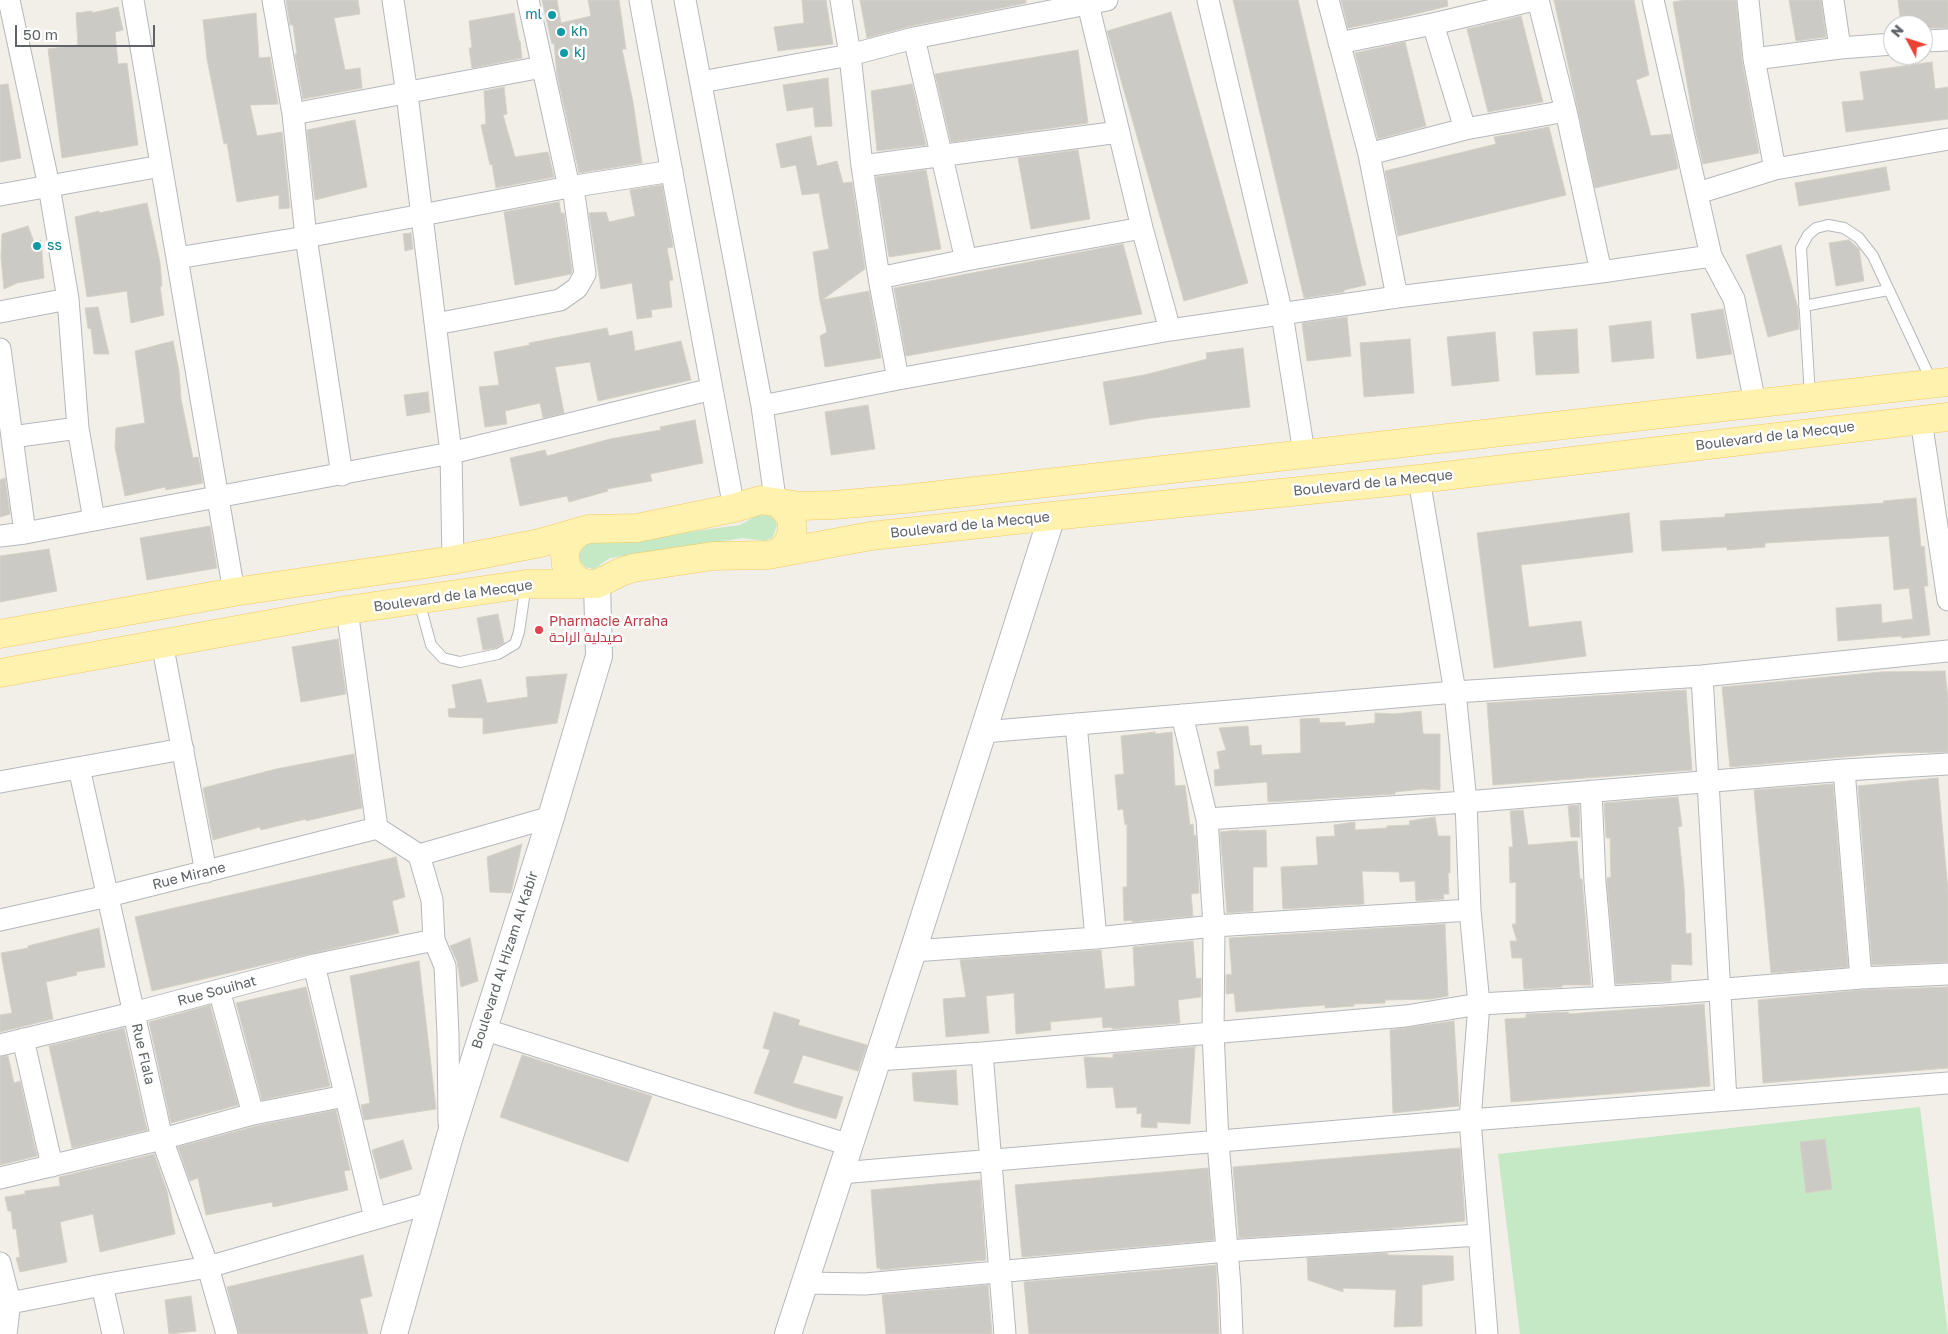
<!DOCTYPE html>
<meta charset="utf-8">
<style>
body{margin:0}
#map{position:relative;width:1948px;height:1334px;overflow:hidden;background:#f1efe8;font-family:"Golos Text",sans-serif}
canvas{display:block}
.north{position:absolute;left:1883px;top:15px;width:50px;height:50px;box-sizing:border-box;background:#fff;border:1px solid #bfc1c3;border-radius:50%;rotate:310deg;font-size:14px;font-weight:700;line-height:20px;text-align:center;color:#5f6368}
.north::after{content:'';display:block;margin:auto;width:18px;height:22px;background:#ea4335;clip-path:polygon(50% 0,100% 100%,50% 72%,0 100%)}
.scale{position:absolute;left:15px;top:25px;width:140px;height:22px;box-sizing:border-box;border:2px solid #5f6368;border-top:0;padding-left:6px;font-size:15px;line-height:18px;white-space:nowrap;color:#5f6368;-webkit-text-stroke:4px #fff;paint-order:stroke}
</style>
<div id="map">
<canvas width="1948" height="1334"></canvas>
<div class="north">N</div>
<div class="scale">50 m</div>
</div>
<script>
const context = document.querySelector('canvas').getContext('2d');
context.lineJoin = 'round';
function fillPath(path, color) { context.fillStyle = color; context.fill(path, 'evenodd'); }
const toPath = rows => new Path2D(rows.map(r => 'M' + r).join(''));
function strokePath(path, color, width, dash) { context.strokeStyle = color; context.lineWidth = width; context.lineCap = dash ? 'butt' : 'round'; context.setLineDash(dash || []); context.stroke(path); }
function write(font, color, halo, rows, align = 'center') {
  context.font = font + ' "Golos Text",Cairo,sans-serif'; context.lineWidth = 5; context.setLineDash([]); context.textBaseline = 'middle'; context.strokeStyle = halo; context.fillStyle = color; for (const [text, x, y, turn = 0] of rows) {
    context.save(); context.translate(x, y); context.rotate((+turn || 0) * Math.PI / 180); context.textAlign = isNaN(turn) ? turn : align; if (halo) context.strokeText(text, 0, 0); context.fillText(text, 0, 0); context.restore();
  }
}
const green = toPath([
 [760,514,769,515,775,520,777,525,773,537,765,541,743,538,610,558,594,569,585,567,579,560,579,551,584,544,593,542,607,543,740,525],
 [1920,1107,1948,1334,1520,1334,1498,1154]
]);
const building = toPath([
 [286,0,358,0,360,14,334,18,345,70,360,68,362,88,303,99,295,54,297,54,293,25,290,25,286,0],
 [542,0,557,0,561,23,591,16,588,0,619,0,626,49,622,49,633,102,642,163,579,173,557,75,554,43,552,44,542,0],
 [802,0,826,0,833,44,778,51,774,27,804,23,802,0],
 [860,0,1026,0,1026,3,911,26,867,38,860,0],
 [1233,0,1298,0,1366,285,1344,290,1344,292,1304,298,1233,0],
 [1341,0,1447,0,1448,6,1399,18,1348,28,1341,0],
 [1554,0,1634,0,1649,75,1636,80,1651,136,1671,134,1678,168,1677,169,1595,188,1554,0],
 [1685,0,1736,0,1742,61,1759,153,1703,164,1695,129,1673,2,1685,0],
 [1789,0,1821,0,1826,37,1796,41,1789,0],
 [1898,0,1948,0,1948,28,1923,28,1923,25,1901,25,1898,0],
 [118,7,123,30,115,32,118,64,127,63,138,145,62,158,48,49,78,45,76,13,92,11,92,13,118,7],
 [1171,12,1248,283,1184,301,1107,31,1171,12],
 [256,13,259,58,270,57,278,104,250,105,257,136,282,132,290,208,279,209,279,195,237,202,227,143,224,144,207,59,203,20,256,13],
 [514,13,519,41,520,41,522,58,472,68,469,48,472,48,469,21,514,13],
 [1521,16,1543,102,1488,112,1467,29,1521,16],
 [1405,42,1426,126,1378,139,1355,53,1405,42],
 [1078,50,1088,123,951,142,935,74,1078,50],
 [1932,62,1935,89,1948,87,1948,119,1846,132,1842,102,1864,100,1860,72,1932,62],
 [828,78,832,126,815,127,813,107,787,111,783,85,828,78],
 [8,84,21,158,0,162,0,85,8,84],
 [912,84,926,145,877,151,871,91,912,84],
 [504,87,507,114,503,115,515,157,548,152,554,177,496,188,492,164,490,165,481,125,486,124,484,91,504,87],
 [355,120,367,187,315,200,307,130,355,120],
 [1549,127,1566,195,1398,236,1385,171,1496,144,1494,137,1549,127],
 [811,136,817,166,837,161,843,183,852,182,865,269,822,300,869,291,881,358,825,367,820,336,827,332,820,301,813,252,829,249,819,193,802,195,796,165,781,168,776,144,811,136],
 [1078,150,1090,219,1031,229,1018,158,1078,150],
 [1886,167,1890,190,1799,206,1795,183,1886,167],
 [926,170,941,249,889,257,876,177,926,170],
 [662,185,673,247,667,248,673,280,669,281,672,307,651,310,652,317,637,319,632,283,601,289,589,213,606,212,609,222,635,216,630,190,662,185],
 [559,202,561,213,564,213,572,271,571,274,515,285,504,212,559,202],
 [147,203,160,262,162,286,160,286,164,315,131,323,127,291,87,297,75,217,99,211,99,213,147,203],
 [28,226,34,242,41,240,44,278,17,283,4,289,1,257,2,234,28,226],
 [411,233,413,249,405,251,403,234,411,233],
 [1849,240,1859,249,1864,281,1836,286,1829,243,1849,240],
 [1123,244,1142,314,906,356,894,288,1123,244],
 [1781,245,1798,309,1799,329,1768,337,1746,255,1781,245],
 [98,307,103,329,109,354,94,354,91,329,88,328,85,308,98,307],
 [1723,309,1732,354,1697,359,1691,314,1723,309],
 [1347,317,1351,356,1307,361,1302,323,1347,317],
 [1651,321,1654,358,1612,362,1609,326,1651,321],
 [607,328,609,336,632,331,635,351,681,341,691,380,598,401,590,362,555,367,564,413,543,418,540,403,505,411,507,424,485,427,479,387,499,385,494,352,530,345,529,343,607,328],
 [1577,329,1579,373,1536,375,1533,332,1577,329],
 [1495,332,1499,381,1452,386,1447,337,1495,332],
 [1410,339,1414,393,1364,397,1360,343,1410,339],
 [173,341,179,371,181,399,193,458,198,457,203,483,166,490,165,487,125,496,115,447,116,428,145,423,135,351,173,341],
 [1243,348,1250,407,1151,418,1110,425,1103,382,1144,375,1207,359,1206,353,1243,348],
 [428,392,430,412,407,416,404,395,428,392],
 [868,405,875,449,831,455,825,412,868,405],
 [695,420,703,463,650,474,652,481,607,489,608,491,569,502,567,496,520,506,510,458,545,450,547,456,610,439,661,430,660,427,695,420],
 [5,478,10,514,0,517,0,480,5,478],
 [1916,498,1921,547,1924,546,1928,586,1924,586,1930,635,1902,638,1901,636,1838,641,1836,608,1881,604,1882,623,1913,619,1909,588,1894,590,1889,536,1765,543,1765,547,1727,550,1727,547,1662,551,1660,521,1725,517,1725,514,1884,503,1883,501,1916,498],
 [1629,513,1633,552,1521,565,1529,627,1581,621,1586,656,1494,668,1477,533,1629,513],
 [210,526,217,568,147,580,140,538,210,526],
 [49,549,57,591,0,602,0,556,49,549],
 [498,614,504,643,495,648,483,650,477,618,498,614],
 [338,639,346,694,301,702,292,647,338,639],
 [1945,671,1948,699,1948,752,1888,753,1730,767,1722,687,1881,672,1945,671],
 [567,674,557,723,483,734,483,718,449,717,448,709,456,708,452,685,481,679,487,703,528,697,526,677,567,674],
 [1686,690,1692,770,1493,785,1487,703,1686,690],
 [1421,711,1423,734,1440,734,1440,790,1423,789,1395,792,1395,794,1268,802,1267,782,1215,786,1214,770,1220,769,1217,752,1226,750,1219,728,1248,726,1250,746,1261,745,1262,755,1301,753,1300,719,1319,718,1320,723,1345,722,1345,726,1375,723,1375,713,1394,714,1421,711],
 [1155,732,1155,734,1172,732,1175,786,1185,785,1190,825,1193,824,1194,836,1196,835,1199,893,1191,894,1193,916,1132,922,1132,920,1124,921,1123,887,1127,887,1127,824,1125,825,1123,809,1118,810,1115,775,1124,774,1121,736,1155,732],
 [354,754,362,808,306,821,306,819,261,830,260,827,213,840,203,788,276,769,354,754],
 [1938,778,1948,892,1948,962,1872,965,1858,786,1938,778],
 [1833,784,1848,967,1771,973,1754,790,1833,784],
 [1678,797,1682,826,1678,827,1684,887,1686,934,1691,933,1692,965,1671,964,1671,981,1616,984,1607,881,1607,878,1611,877,1610,838,1606,838,1604,803,1678,797],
 [1579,805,1580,837,1571,837,1568,806,1579,805],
 [1523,810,1528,845,1577,841,1580,879,1582,879,1591,985,1562,985,1562,987,1524,989,1522,958,1512,958,1510,941,1517,941,1512,924,1516,924,1516,882,1510,883,1509,847,1513,847,1510,811,1523,810],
 [1435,817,1438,836,1450,836,1450,873,1448,873,1449,894,1443,894,1444,899,1416,901,1415,881,1400,882,1399,872,1362,871,1364,904,1283,909,1281,867,1318,865,1316,837,1335,836,1334,825,1355,822,1355,830,1387,828,1387,826,1410,825,1409,821,1435,817],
 [1238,830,1238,831,1266,830,1267,867,1253,867,1253,911,1227,913,1220,832,1238,830],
 [522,844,511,893,490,892,487,857,522,844],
 [396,857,405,897,392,901,399,933,152,991,135,917,396,857],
 [1445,924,1448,996,1431,999,1385,1000,1385,1003,1354,1004,1354,1006,1325,1008,1325,1005,1236,1012,1234,993,1226,994,1226,975,1232,974,1229,938,1445,924],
 [99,928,105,967,76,972,77,975,46,982,53,1019,0,1032,0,1015,12,1013,1,953,28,948,28,946,99,928],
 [470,938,478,981,461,987,457,961,450,946,470,938],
 [1193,941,1196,979,1201,978,1201,997,1178,1000,1180,1023,1112,1029,1112,1027,1103,1028,1102,1017,1050,1022,1051,1030,1016,1034,1014,993,986,996,989,1033,946,1037,943,999,966,997,960,960,1101,950,1105,989,1135,986,1133,947,1193,941],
 [419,961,436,1109,364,1120,361,1105,370,1103,350,976,419,961],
 [306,987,330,1086,262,1100,236,1003,306,987],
 [1948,987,1948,1068,1763,1083,1758,1000,1862,990,1948,987],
 [1704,1004,1710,1086,1511,1102,1505,1019,1526,1018,1526,1014,1568,1012,1569,1014,1704,1004],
 [210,1005,238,1105,171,1123,149,1022,210,1005],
 [774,1012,800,1020,798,1025,867,1045,858,1071,803,1055,793,1083,843,1097,836,1119,795,1107,754,1093,770,1050,763,1048,774,1012],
 [1454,1021,1459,1106,1393,1113,1390,1030,1454,1021],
 [124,1028,147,1130,72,1148,49,1046,124,1028],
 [1195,1047,1190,1124,1157,1122,1157,1128,1141,1127,1142,1113,1137,1114,1137,1107,1116,1108,1113,1087,1087,1088,1084,1057,1113,1058,1113,1054,1195,1047],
 [522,1055,652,1096,628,1162,500,1117,522,1055],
 [8,1056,14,1083,20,1081,37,1156,0,1165,0,1057,8,1056],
 [956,1070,958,1105,914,1101,912,1073,956,1070],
 [336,1110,350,1170,344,1171,348,1190,273,1207,272,1202,206,1215,198,1178,190,1181,178,1147,256,1126,336,1110],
 [1825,1139,1832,1189,1806,1193,1800,1142,1825,1139],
 [403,1140,412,1169,380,1179,372,1150,403,1140],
 [1460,1148,1465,1221,1384,1229,1239,1238,1233,1167,1460,1148],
 [154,1154,167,1191,175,1234,100,1252,93,1214,60,1222,67,1262,20,1272,16,1258,20,1257,16,1229,13,1229,11,1211,8,1211,5,1197,25,1194,25,1191,60,1186,59,1177,154,1154],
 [1208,1168,1214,1240,1022,1257,1015,1185,1208,1168],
 [980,1180,986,1260,880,1270,880,1268,877,1268,871,1190,980,1180],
 [1387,1253,1388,1255,1453,1256,1454,1280,1422,1285,1422,1326,1394,1327,1396,1290,1343,1288,1343,1292,1308,1280,1307,1258,1387,1253],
 [363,1255,372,1296,360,1299,368,1334,239,1334,227,1287,363,1255],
 [1216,1265,1219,1334,1029,1334,1024,1282,1216,1265],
 [988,1285,992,1334,886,1334,882,1295,988,1285],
 [191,1296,196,1331,169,1334,165,1300,191,1296]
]);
const service = toPath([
 [1804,306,1888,290],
 [1810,396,1801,248,1808,235,1816,228,1828,225,1844,228,1859,238,1873,256,1932,382],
 [419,601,431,645,443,658,460,662,498,654,515,644,519,632,526,584]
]);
const minor = toPath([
 [9,0,49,186,68,299,78,428,94,520],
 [133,0,234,592],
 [273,0,293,114,306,237,342,475],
 [393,0,407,94,451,453,453,560],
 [528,0,569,187],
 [640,0,734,508],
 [685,0,762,406,774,491,778,503],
 [841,0,850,55,862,166,879,278,898,379],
 [1087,0,1142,228,1170,330],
 [1208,0,1282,314,1304,453],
 [1328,0,1369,154,1397,297],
 [1538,0,1566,111,1601,272],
 [1653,0,1711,256,1734,299,1755,403],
 [1748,0,1754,59,1775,169],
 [1833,0,1840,48],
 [1433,24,1465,129],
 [914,38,966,260],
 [1923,41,1948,40],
 [1339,43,1433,24,1534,0],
 [1754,59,1840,48,1893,44],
 [701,82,850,55,914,38,1107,0],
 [293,114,542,67],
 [1369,154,1465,129,1566,111],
 [862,166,1119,132],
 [1698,193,1775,169,1948,139],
 [0,195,161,166],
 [177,258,306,237,569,187,672,171],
 [879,278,966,260,1142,228],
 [0,312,68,299],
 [436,324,560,300,577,288,585,274,573,187],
 [0,349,25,533],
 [762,406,898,379,1170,330,1397,297,1601,272,1711,256],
 [1921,420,1948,600],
 [12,437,78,428],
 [1419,479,1455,692,1466,802,1470,910,1479,1004,1470,1120,1487,1334],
 [0,536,25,533,451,453,712,389],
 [347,610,377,828,419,855,432,900,434,940,445,966,448,1035,449,1123],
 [162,643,206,872],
 [1702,676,1726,1100],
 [1182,715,1207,819,1214,926,1213,1032,1218,1142,1230,1286,1232,1334],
 [1076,724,1096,938],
 [983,732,1455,692,1702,676,1948,651],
 [79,768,162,1139,208,1267,227,1334],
 [1844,770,1861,978],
 [0,782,183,749],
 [1591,791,1595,882,1605,997],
 [1207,819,1466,802,1844,770,1948,764],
 [419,855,551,817],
 [0,920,108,896,377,828],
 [913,951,1096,938,1214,926,1470,910],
 [314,965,375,1218],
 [219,990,253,1114],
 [483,1029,849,1145],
 [23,1039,52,1166],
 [0,1045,133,1013,314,965,434,940],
 [982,1053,1005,1334],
 [877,1060,982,1053,1406,1016,1479,1004,1664,994,1861,978,1948,974],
 [840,1173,1470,1120,1948,1083],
 [0,1178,162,1139,253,1114,345,1096],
 [0,1263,10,1302,6,1334],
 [804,1283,865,1284,1227,1251,1479,1235],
 [102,1285,113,1334],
 [0,1305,102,1285,208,1267,430,1203]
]);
const tertiary = toPath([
 [394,1334,450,1136,551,817,599,656,597,584],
 [788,1334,913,951,1052,516]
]);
const primary = toPath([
 [580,532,572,538,567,546,565,555,566,565,570,573,577,580,586,584],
 [768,555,776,553,784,548,789,541,792,532,792,524,790,515,778,503],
 [0,634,234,592,453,560,540,543,589,529,637,528,734,508,761,500,801,506,834,505,904,499,1948,382],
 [0,673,347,610,526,584,597,584,621,572,633,568,713,556,768,555,871,536,1052,516,1419,479,1948,417]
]);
const markers = [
 [552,15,5,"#0f9aa8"],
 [561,32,5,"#0f9aa8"],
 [564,53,5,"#0f9aa8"],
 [37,246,5,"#0f9aa8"],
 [539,630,5,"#e0444e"]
];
const cultureNames = [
 ["ml",542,15,"right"],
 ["kh",571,32],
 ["kj",574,53],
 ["ss",47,246]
];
const streetNames = [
 ["Boulevard de la Mecque",1775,436,-7],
 ["Boulevard de la Mecque",1373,483,-6],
 ["Boulevard de la Mecque",970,525,-6],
 ["Boulevard de la Mecque",453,596,-8],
 ["Rue Mirane",189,876,-14],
 ["Boulevard Al Hizam Al Kabir",505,960,-72],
 ["Rue Souihat",217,991,-15],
 ["Rue Flala",143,1054,77]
];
const healthNames = [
 ["Pharmacie Arraha",549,622],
 ["صيدلية الراحة",549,638]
];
fillPath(green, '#c5e8c5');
fillPath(building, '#cccac5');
strokePath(building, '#d6d1c6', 1);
strokePath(service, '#b5b8bc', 12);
strokePath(minor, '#b5b8bc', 23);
strokePath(tertiary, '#b5b8bc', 28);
strokePath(primary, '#f2c960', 29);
strokePath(service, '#fff', 10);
strokePath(minor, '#fff', 21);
strokePath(tertiary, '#fff', 26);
strokePath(primary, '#fff2af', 28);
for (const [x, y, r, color] of markers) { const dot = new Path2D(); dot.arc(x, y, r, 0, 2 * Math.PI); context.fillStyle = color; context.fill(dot); strokePath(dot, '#fff', 2); }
write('14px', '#0d838f', '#fff', cultureNames, 'left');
write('14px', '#5f6368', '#fff', streetNames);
write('14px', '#be3a42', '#fff', healthNames, 'left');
</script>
